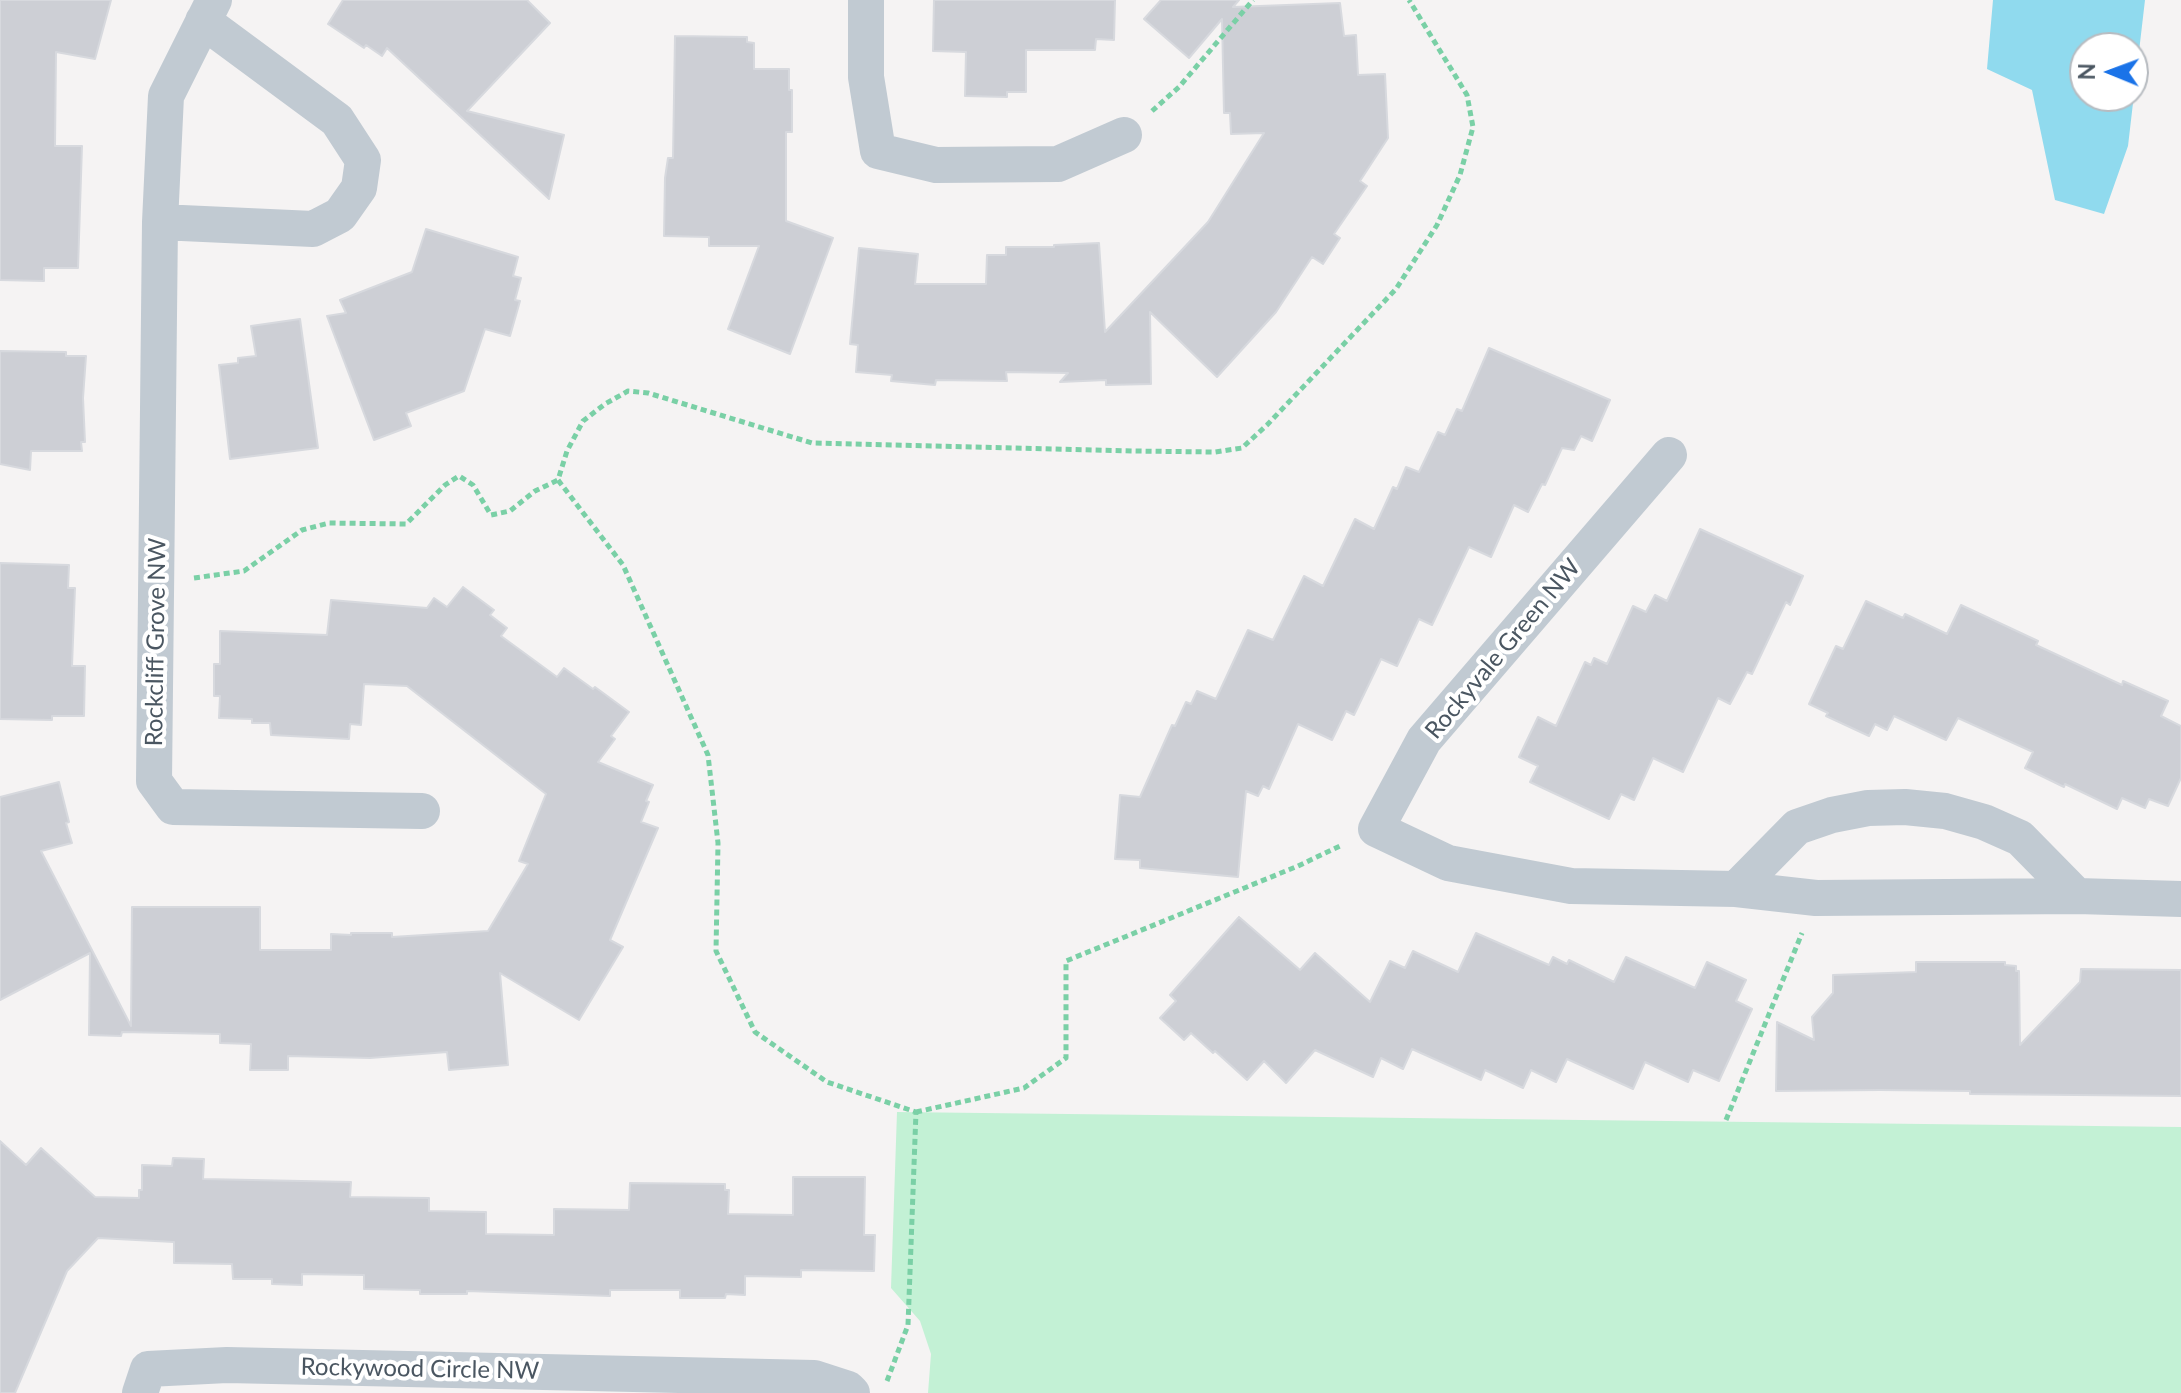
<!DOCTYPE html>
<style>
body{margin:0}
#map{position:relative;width:2181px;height:1393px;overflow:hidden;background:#f5f3f3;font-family:Lato,sans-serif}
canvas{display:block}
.north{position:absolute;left:2069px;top:32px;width:80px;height:80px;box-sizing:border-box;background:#fff;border:2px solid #b7bbc0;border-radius:50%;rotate:271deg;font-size:22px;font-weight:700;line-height:32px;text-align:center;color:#4a5661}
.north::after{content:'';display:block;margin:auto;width:28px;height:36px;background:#1a73e8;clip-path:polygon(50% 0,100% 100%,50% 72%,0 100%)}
</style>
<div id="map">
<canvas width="2181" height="1393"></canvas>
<div class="north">N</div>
</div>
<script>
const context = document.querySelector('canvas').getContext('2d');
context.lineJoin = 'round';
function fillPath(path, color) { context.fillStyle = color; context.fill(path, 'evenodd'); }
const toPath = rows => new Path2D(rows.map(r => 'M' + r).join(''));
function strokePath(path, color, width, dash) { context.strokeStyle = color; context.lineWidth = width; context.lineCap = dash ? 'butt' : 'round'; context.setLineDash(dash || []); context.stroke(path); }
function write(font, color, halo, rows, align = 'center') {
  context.font = font + ' Lato,sans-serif'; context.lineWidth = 8; context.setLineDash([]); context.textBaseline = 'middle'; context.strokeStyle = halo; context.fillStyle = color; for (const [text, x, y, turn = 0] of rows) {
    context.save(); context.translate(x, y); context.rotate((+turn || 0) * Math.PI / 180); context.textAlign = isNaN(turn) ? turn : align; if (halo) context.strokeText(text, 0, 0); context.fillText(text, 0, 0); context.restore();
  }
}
const green = toPath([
 [897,1112,2181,1127,2181,1393,928,1393,931,1354,920,1321,891,1288]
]);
const water = toPath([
 [1993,0,2145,0,2128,146,2104,214,2055,200,2032,90,1987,69],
 [2085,48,2133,48,2133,96,2085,96]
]);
const building = toPath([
 [0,0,111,0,95,59,56,52,55,146,82,146,78,268,44,268,44,281,0,280,0,0],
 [343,0,527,0,550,23,467,111,564,135,549,199,387,48,382,56,366,45,364,48,328,24,343,0],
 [934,0,1115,0,1114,40,1096,39,1095,50,1026,50,1026,92,1007,92,1007,97,965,96,966,52,933,51,934,0],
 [1161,0,1239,0,1233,7,1340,3,1344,36,1356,35,1358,75,1385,74,1388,138,1360,181,1367,186,1334,234,1340,238,1323,264,1312,257,1276,312,1217,377,1150,312,1151,384,1106,385,1106,380,1060,382,1068,373,1006,372,1007,381,936,380,935,385,891,381,892,375,856,372,858,345,850,344,859,248,918,254,915,284,986,284,987,255,1006,255,1006,247,1054,247,1054,245,1099,243,1105,332,1208,222,1264,133,1231,134,1230,113,1224,113,1222,19,1189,58,1144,19,1161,0],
 [675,36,747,37,747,42,754,43,754,69,789,69,789,90,792,90,792,132,786,132,786,221,833,238,790,354,728,329,759,246,709,246,709,237,664,236,665,178,668,158,673,158,675,36],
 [426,229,518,257,513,276,521,278,515,300,520,301,510,336,485,329,464,391,406,413,411,426,374,440,327,316,346,313,340,300,412,272,426,229],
 [300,319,318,448,230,459,219,365,238,363,238,358,256,356,251,326,300,319],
 [1489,348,1610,400,1592,441,1581,436,1574,450,1562,448,1545,485,1542,484,1528,512,1514,505,1491,557,1469,547,1432,625,1419,619,1397,666,1381,659,1354,715,1346,711,1332,740,1298,724,1269,789,1263,786,1258,796,1246,791,1238,877,1140,868,1140,860,1115,859,1120,795,1140,797,1172,725,1175,726,1186,702,1191,704,1197,691,1216,699,1248,630,1273,640,1304,576,1323,586,1355,519,1374,529,1393,487,1397,489,1406,467,1419,472,1438,432,1445,435,1457,409,1462,411,1489,348],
 [0,351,66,352,66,356,86,356,83,398,85,442,81,442,82,451,31,451,30,470,0,464,0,351],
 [1700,529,1803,576,1790,605,1786,602,1752,674,1747,672,1730,704,1718,698,1683,772,1653,758,1634,800,1621,794,1609,819,1530,782,1538,766,1519,757,1538,717,1556,726,1585,662,1591,665,1594,658,1607,664,1633,606,1646,612,1655,595,1667,601,1700,529],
 [0,563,69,565,68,588,75,588,72,666,85,666,84,716,52,716,52,720,0,719,0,563],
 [463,587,494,610,490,615,507,628,501,636,557,677,564,668,593,689,595,687,629,712,611,736,615,739,598,762,653,785,646,801,649,802,641,822,658,828,610,940,623,947,579,1020,500,973,508,1065,449,1070,447,1052,370,1058,288,1056,288,1070,250,1070,251,1044,220,1043,220,1034,122,1032,121,1036,89,1035,90,953,0,1000,0,797,59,782,69,822,66,823,72,843,41,851,131,1026,132,907,260,907,260,950,331,950,331,934,351,935,351,933,392,933,392,937,488,931,528,864,519,861,546,794,407,686,364,684,361,725,350,724,349,739,271,735,270,723,252,723,252,719,219,718,220,696,214,696,214,664,220,664,220,631,327,635,331,600,427,608,434,598,447,607,463,587],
 [1866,601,1903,618,1905,614,1947,634,1961,605,2038,641,2036,645,2122,685,2123,681,2168,701,2161,716,2181,726,2181,778,2168,806,2149,799,2145,808,2122,798,2117,809,2065,784,2064,787,2025,768,2033,752,1958,718,1946,740,1894,716,1887,730,1875,724,1869,736,1826,716,1828,713,1809,704,1836,646,1843,649,1866,601],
 [1239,917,1300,970,1315,953,1370,1002,1390,961,1405,968,1413,951,1458,972,1476,933,1549,965,1553,957,1567,964,1569,960,1614,982,1626,957,1695,988,1707,962,1746,980,1736,1001,1752,1009,1719,1081,1693,1070,1688,1082,1645,1062,1633,1089,1567,1059,1556,1082,1531,1070,1523,1088,1485,1070,1481,1080,1412,1049,1403,1069,1381,1058,1373,1077,1315,1050,1286,1083,1264,1061,1247,1080,1215,1051,1213,1053,1191,1033,1184,1040,1160,1018,1176,1001,1170,995,1239,917],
 [1916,962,2005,962,2005,965,2016,966,2016,971,2019,971,2020,1045,2080,982,2081,969,2181,970,2181,1096,1970,1094,1970,1091,1880,1090,1776,1091,1777,1022,1814,1040,1812,1017,1833,993,1833,975,1916,972,1916,962],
 [0,1141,26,1165,41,1148,95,1197,139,1198,139,1190,142,1190,142,1165,172,1166,173,1158,204,1159,203,1179,351,1182,350,1197,429,1198,429,1211,486,1212,486,1234,554,1235,554,1209,629,1210,630,1183,725,1184,725,1190,729,1190,728,1214,793,1215,793,1177,865,1177,864,1235,875,1235,874,1271,801,1270,801,1277,745,1276,745,1295,726,1294,725,1298,680,1298,680,1290,610,1290,610,1296,467,1291,467,1294,420,1294,420,1290,364,1289,364,1275,302,1274,302,1285,272,1284,272,1279,233,1279,232,1264,174,1263,174,1242,98,1238,67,1271,15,1393,0,1393,0,1141]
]);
const path = toPath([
 [1152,111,1179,87,1253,0],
 [194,578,244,571,302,530,329,523,406,524,445,485,459,476,473,485,491,515,510,511,535,491,558,480],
 [916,1112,1024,1088,1066,1058,1066,961,1298,866,1342,845],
 [1726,1120,1802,933],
 [887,1381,908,1325,916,1112,827,1082,755,1032,716,951,718,843,708,755,623,565,558,480,567,451,583,421,605,404,628,391,648,393,812,443,1132,451,1215,452,1242,448,1267,425,1396,289,1437,225,1460,175,1473,127,1467,95,1409,0]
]);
const street = toPath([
 [214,0,166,96,160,222,154,781,173,807,422,811],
 [866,0,866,77,878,151,936,165,1058,164,1124,135],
 [160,222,313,229,340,215,359,188,363,160,337,120,203,21],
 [1669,455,1424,740,1376,829,1448,863,1571,886,1736,889],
 [2077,896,2020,838,1984,822,1945,811,1905,807,1868,808,1832,815,1797,827,1736,889,1816,898,2077,896,2181,899],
 [140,1393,148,1369,227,1365,814,1378,848,1389,852,1393]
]);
const streetNames = [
 ["Rockcliff Grove NW",156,642,-89],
 ["Rockyvale Green NW",1503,649,-50],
 ["Rockywood Circle NW",420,1369,1]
];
fillPath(green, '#c3f1d5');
fillPath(water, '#90daee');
fillPath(building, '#cdcfd5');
strokePath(building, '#d7d9de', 2);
strokePath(path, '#7ad0a6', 5, [6, 4]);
strokePath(street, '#c1cad2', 36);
write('24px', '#4a5661', '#fff', streetNames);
</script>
